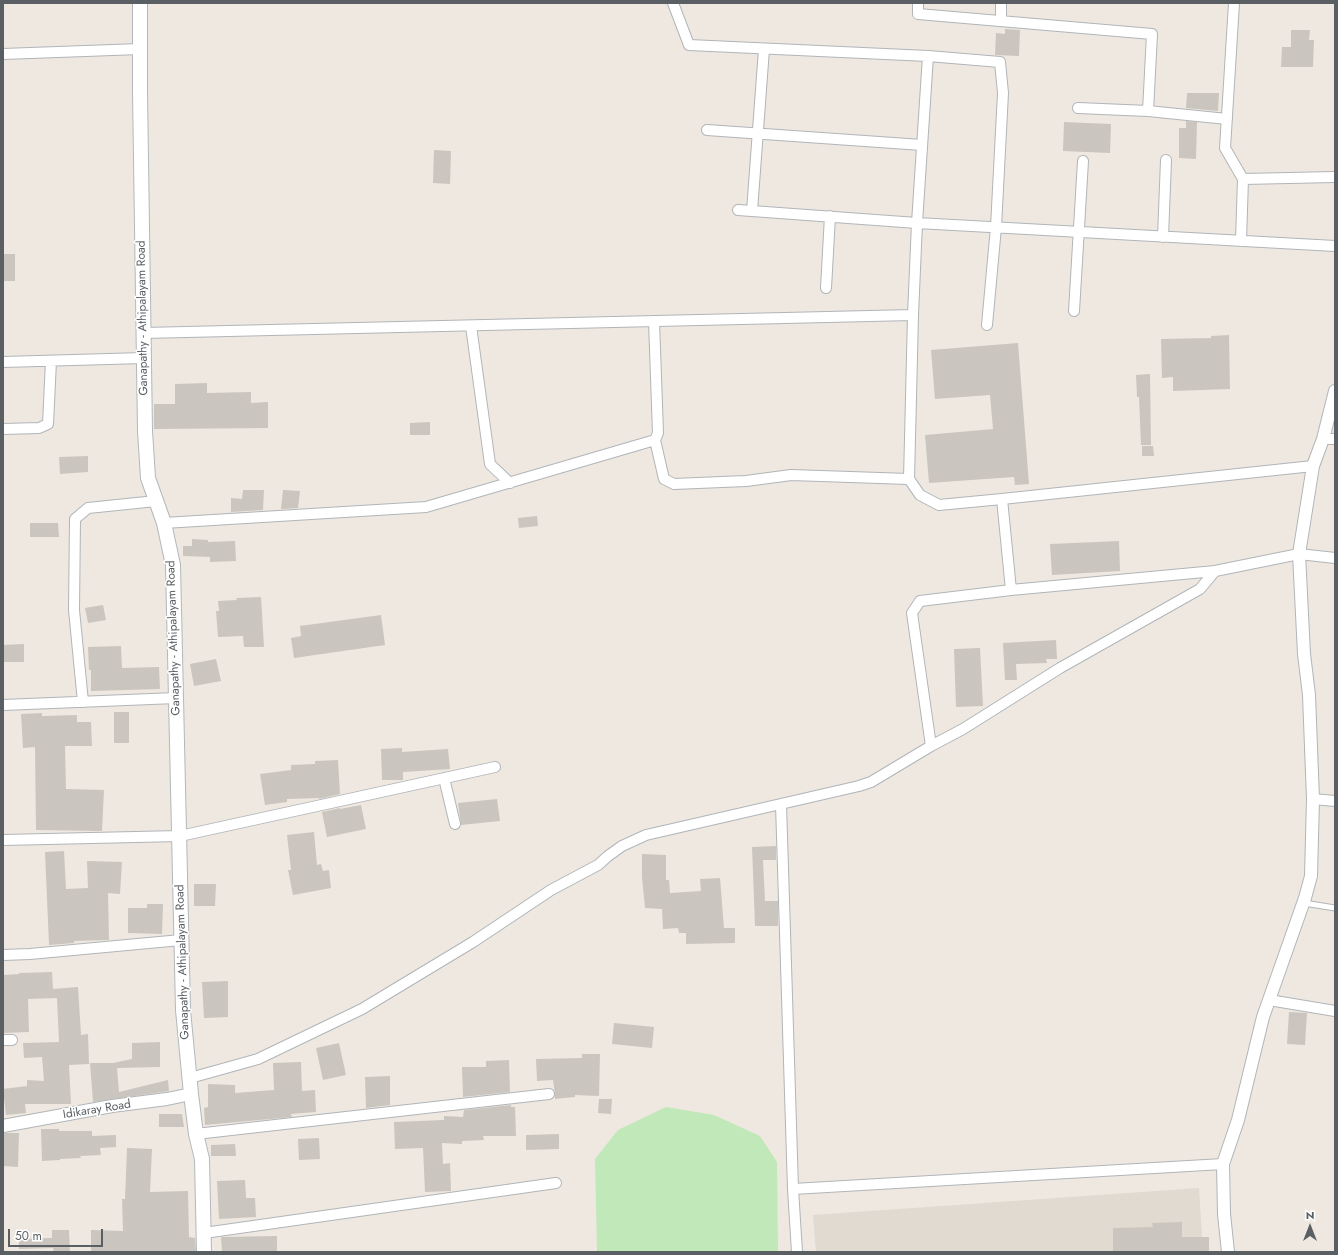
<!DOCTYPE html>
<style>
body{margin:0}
#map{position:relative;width:1338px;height:1255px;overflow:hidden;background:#eee8e0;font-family:Jost,sans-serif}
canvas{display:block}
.frame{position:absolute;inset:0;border:4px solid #595f63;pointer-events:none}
.north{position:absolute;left:1290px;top:1207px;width:40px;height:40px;-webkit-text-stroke:3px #fff;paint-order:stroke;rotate:0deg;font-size:11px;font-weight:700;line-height:16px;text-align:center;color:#595f63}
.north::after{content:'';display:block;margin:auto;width:14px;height:18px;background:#595f63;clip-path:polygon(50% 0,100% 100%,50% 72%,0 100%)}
.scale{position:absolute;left:8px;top:1229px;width:95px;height:18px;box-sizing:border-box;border:2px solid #595f63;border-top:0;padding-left:5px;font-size:12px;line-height:14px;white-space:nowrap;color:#595f63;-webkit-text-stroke:3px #fff;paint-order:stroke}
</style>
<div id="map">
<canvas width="1338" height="1255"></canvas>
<div class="frame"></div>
<div class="north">N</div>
<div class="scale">50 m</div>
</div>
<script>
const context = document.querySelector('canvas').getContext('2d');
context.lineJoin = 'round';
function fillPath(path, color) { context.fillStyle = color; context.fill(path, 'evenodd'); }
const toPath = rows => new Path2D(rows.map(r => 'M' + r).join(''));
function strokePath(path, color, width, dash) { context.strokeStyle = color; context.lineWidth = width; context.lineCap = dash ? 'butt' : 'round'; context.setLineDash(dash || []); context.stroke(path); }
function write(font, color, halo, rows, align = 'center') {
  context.font = font + ' Jost,sans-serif'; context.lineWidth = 3; context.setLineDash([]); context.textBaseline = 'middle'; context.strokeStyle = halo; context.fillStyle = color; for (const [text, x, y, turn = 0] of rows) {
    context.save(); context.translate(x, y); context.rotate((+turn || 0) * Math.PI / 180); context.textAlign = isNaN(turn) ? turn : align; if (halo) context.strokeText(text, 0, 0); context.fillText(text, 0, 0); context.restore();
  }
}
const education = toPath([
 [1199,1188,1203,1252,816,1252,813,1215]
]);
const green = toPath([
 [666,1107,714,1115,760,1136,777,1162,778,1252,597,1252,595,1159,618,1130]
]);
const building = toPath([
 [1005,29,1020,30,1019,56,995,55,996,33,1005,34],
 [1291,30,1310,30,1309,40,1314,40,1313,67,1281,67,1282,47,1291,47],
 [1187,93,1219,93,1218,111,1186,108],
 [1186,121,1197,122,1196,159,1179,158,1179,128,1186,128],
 [1064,122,1111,124,1110,153,1063,151],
 [434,150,451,151,450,184,433,183],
 [3,254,15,254,15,281,3,281],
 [1229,335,1230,389,1173,391,1173,377,1162,378,1161,339,1211,338,1211,336],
 [1018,343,1029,484,1015,485,1014,477,929,483,925,435,993,429,990,395,935,399,931,350],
 [1150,374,1151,445,1141,445,1139,397,1137,397,1136,375],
 [207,383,207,393,251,392,251,403,268,402,268,428,154,429,154,404,175,404,175,384],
 [430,422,430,435,410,435,410,423],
 [1142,446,1153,446,1154,456,1142,456],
 [88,456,88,472,60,474,59,457],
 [243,490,264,490,263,510,231,512,231,498,242,499],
 [283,490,300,491,298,508,281,509],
 [537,516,538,526,519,528,518,518],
 [30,523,58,523,59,537,30,537],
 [192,539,208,540,208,542,235,541,236,561,210,562,210,557,183,556,183,546,192,546],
 [1119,541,1120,571,1052,575,1050,544],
 [261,597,264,647,244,647,243,636,218,637,216,611,219,611,218,601,237,600,236,598],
 [103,605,106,620,88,623,85,608],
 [381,615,385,645,294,658,291,638,301,636,300,626],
 [1056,640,1057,659,1046,659,1047,663,1016,664,1017,680,1005,680,1003,643],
 [24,644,24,662,3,662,3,645],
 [121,646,122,668,159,667,160,689,91,691,91,670,89,670,88,647],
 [980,648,983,706,956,707,954,649],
 [216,659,221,681,194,686,190,664],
 [114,712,129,712,129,743,114,743],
 [42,713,42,716,77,715,77,722,91,722,92,746,65,746,66,789,104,790,102,831,36,830,35,747,23,748,21,714],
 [402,748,402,752,448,749,450,769,403,772,403,780,382,780,381,749],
 [338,760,340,794,319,799,319,798,287,799,287,802,265,805,260,774,291,770,291,765,315,764,315,761],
 [497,799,500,821,461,825,458,803],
 [361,805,366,829,327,837,322,812,340,808,340,809],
 [314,832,317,865,321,864,323,871,329,870,331,888,293,895,288,870,291,870,287,835],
 [776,846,776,860,763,860,765,901,778,901,778,926,755,926,752,847],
 [64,851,66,889,88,888,87,861,122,862,120,894,108,893,109,940,74,941,74,943,49,945,45,852],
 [642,854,666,855,666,880,669,880,670,893,701,891,700,879,720,878,724,928,735,928,735,943,686,944,686,933,679,933,678,928,663,929,662,909,645,908,642,877],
 [194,884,216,884,215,906,194,906],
 [147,904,163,904,162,934,128,933,128,908,147,908],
 [52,972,53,989,78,987,81,1035,88,1034,89,1064,69,1065,71,1104,25,1104,26,1113,6,1115,3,1089,27,1086,27,1080,44,1081,42,1057,24,1058,23,1043,59,1042,57,998,28,999,29,1032,3,1033,3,975,19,974,19,973],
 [228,981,228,1017,204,1018,202,982],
 [1289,1012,1307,1013,1305,1045,1287,1044],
 [614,1023,654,1027,652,1048,612,1044],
 [160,1042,160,1067,117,1068,119,1092,168,1080,169,1091,93,1102,90,1063,113,1063,132,1059,132,1043],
 [339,1043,346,1075,323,1080,316,1048],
 [582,1054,600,1054,599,1096,575,1095,575,1097,555,1099,555,1094,553,1080,537,1081,536,1059,582,1058],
 [509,1060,510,1092,463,1097,462,1067,486,1067,486,1061],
 [301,1062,302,1091,315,1090,316,1112,291,1114,292,1117,205,1125,204,1108,208,1107,208,1084,235,1085,235,1093,274,1090,273,1063],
 [390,1076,390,1105,366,1108,365,1077],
 [599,1099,612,1099,611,1114,598,1113],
 [511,1105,511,1107,515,1107,516,1136,483,1136,484,1140,462,1141,462,1144,442,1143,443,1164,450,1163,451,1191,425,1192,423,1148,395,1149,394,1122,444,1120,444,1116,463,1117,464,1110],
 [159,1114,182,1114,184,1127,159,1127],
 [41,1129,59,1129,59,1131,92,1131,92,1136,116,1135,116,1147,100,1148,101,1155,80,1156,81,1158,60,1159,60,1160,42,1161],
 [3,1133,19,1133,18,1167,3,1166],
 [559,1134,559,1149,526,1150,526,1135],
 [319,1138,320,1159,299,1160,298,1139],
 [235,1144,236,1156,211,1156,211,1145],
 [127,1148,152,1149,150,1192,188,1191,189,1237,195,1238,196,1252,91,1252,91,1230,123,1231,122,1199,125,1199],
 [245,1180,246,1198,255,1198,256,1217,219,1219,217,1181],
 [1182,1222,1182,1237,1209,1237,1209,1252,1113,1252,1113,1228,1153,1227,1152,1223],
 [52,1230,69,1230,70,1252,54,1252,53,1248,19,1249,19,1239,52,1238],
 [277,1236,277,1252,222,1252,221,1237]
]);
const service = toPath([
 [1304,903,1335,908]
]);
const minor = toPath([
 [673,3,689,45,928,56,917,223,738,210],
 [918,3,918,14,1152,34,1148,111,1227,119],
 [1234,3,1225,148,1243,179,1335,177],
 [1001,21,1001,3],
 [3,54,140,49],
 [928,56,1000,62,1003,93,996,227,987,325],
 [1078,108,1148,111],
 [707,130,922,145],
 [752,211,764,49],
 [1163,237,1166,160],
 [1241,241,1243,179],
 [826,288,830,216],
 [1074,311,1083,161],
 [654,321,658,433,655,440,664,479,674,484,746,481,791,475,909,479],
 [471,326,490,464,510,483],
 [143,333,913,315],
 [3,362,144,358],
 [3,429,39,428,48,424,51,361],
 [1323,439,1335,439],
 [1002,499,939,505,920,495,909,479,913,315,917,223,1335,246],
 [164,523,426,507,655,440],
 [1011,590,1002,499,1313,466],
 [83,702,74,610,75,519,88,508,156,501],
 [3,705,176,698],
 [931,746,912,613,920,601,1011,590,1215,571],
 [444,778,455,824],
 [1313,799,1335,801],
 [781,804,793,1189],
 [3,840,180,836,495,767],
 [3,955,30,954,181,940],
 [1269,1000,1335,1011],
 [3,1040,12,1040],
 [190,1078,258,1059,362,1009,473,942,551,890,598,865,608,856,622,846,646,835,859,786,871,782,931,746,963,729,1060,668,1200,589,1215,571,1299,554,1335,558],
 [196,1134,549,1094],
 [204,1233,556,1183],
 [797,1252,793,1189,1223,1164]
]);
const tertiary = toPath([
 [3,1126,112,1106,167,1099,191,1094],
 [1228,1252,1224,1214,1223,1164,1238,1120,1263,1017,1305,898,1311,876,1313,799,1309,695,1304,654,1299,554,1313,466,1323,439,1335,391]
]);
const secondary = toPath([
 [140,3,140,91,145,431,148,478,164,523,173,565,183,1010,191,1094,196,1134,202,1159,204,1252]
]);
const streetNames = [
 ["Ganapathy - Athipalayam Road",143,318,-91],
 ["Ganapathy - Athipalayam Road",174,638,-92],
 ["Ganapathy - Athipalayam Road",183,962,-92],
 ["Idikaray Road",97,1110,-9]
];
fillPath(education, '#e0dad0');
fillPath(green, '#c1e8b9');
fillPath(building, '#cbc5bf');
strokePath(service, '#b1b5b9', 7);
strokePath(minor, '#b1b5b9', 12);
strokePath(tertiary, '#b1b5b9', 14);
strokePath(secondary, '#b2b8bd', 16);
strokePath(service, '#fff', 5);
strokePath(minor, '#fff', 10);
strokePath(tertiary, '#fff', 12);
strokePath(secondary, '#fff', 14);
write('12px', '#595f63', '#fff', streetNames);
</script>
